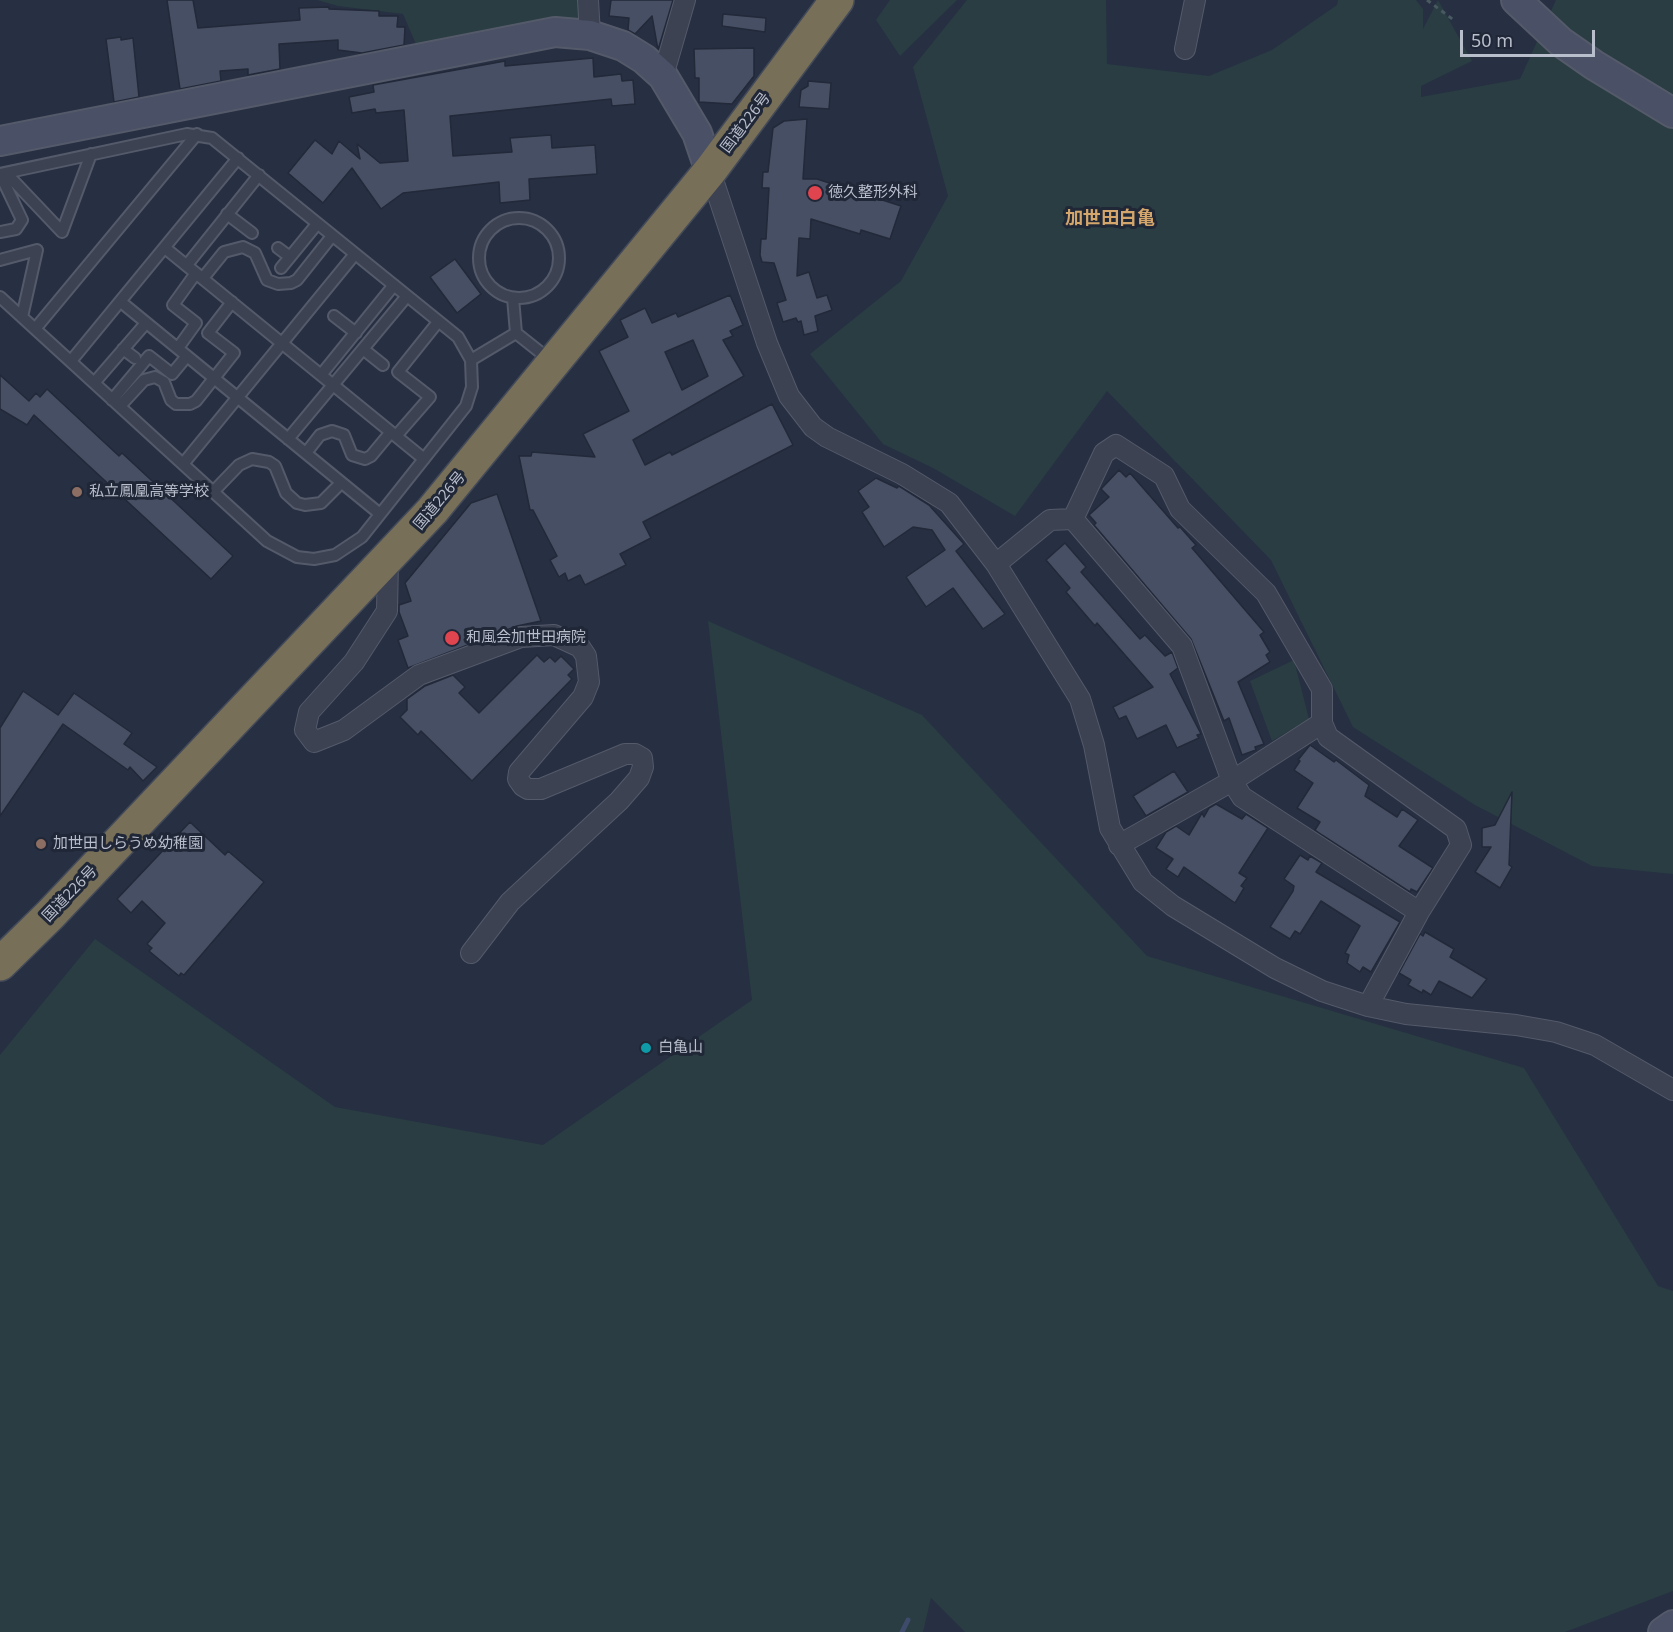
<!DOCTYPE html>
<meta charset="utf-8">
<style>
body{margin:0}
#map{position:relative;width:1673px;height:1632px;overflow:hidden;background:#272f42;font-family:"Noto Sans",sans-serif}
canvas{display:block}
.scale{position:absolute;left:1460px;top:30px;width:135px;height:27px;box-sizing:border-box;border:3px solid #b9becc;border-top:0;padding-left:8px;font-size:18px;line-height:21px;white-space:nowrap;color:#b9becc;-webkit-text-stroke:4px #202737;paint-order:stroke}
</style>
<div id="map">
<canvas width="1673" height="1632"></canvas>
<div class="scale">50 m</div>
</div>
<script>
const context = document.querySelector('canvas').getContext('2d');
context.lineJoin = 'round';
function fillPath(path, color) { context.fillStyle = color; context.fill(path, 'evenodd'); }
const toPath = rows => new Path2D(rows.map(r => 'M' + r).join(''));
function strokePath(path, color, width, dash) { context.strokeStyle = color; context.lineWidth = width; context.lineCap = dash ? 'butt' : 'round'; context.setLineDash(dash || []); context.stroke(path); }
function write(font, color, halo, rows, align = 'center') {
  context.font = font + ' "Noto Sans","Noto Sans JP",sans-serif'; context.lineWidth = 6; context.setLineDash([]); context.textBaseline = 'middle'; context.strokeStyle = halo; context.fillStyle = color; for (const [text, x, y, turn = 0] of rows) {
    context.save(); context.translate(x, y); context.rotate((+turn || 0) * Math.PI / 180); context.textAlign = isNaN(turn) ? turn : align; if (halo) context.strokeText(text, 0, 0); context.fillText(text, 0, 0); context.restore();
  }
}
const green = toPath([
 [317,0,580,0,579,23,418,49,403,14,338,6],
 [890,0,957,0,900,56,876,20],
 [967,0,1106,0,1107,64,1209,76,1272,50,1337,5,1338,0,1416,0,1423,9,1423,29,1438,0,1472,61,1421,86,1421,97,1520,79,1556,0,1673,0,1673,874,1592,866,1475,805,1353,727,1271,560,1107,391,1015,516,933,468,883,444,810,354,901,281,948,196,913,67],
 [708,621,922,715,1147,956,1524,1068,1658,1286,1673,1291,1673,1591,1565,1632,965,1632,931,1598,923,1632,0,1632,0,1055,95,939,335,1107,543,1145,752,1000],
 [1294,660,1309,719,1272,741,1250,681]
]);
const stream = toPath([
 [902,1632,908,1620]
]);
const building = toPath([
 [167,0,193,0,198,28,300,20,299,8,329,7,329,9,379,11,379,16,398,16,397,27,405,27,404,45,362,53,338,50,338,40,279,44,280,69,248,75,248,69,220,71,221,81,180,89,167,0],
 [611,0,673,0,658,50,652,16,635,34,628,30,629,18,609,16,611,0],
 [723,14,766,18,765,32,722,26,723,14],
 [121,37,121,40,133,38,139,97,114,102,106,39,121,37],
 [754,48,754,76,732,104,699,102,699,78,695,78,694,49,754,48],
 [593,58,594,77,621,74,622,81,633,80,635,104,612,106,611,99,450,116,453,156,512,152,510,138,551,135,552,148,595,145,597,174,529,179,530,200,500,203,499,182,403,193,381,209,352,168,323,203,288,173,315,140,332,154,339,141,360,159,357,144,380,163,408,161,404,110,376,113,375,109,352,113,349,97,374,92,373,85,505,61,505,66,593,58],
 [808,81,831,83,829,109,799,107,801,90,808,86,808,81],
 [807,119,803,179,817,179,901,206,890,239,861,230,860,234,811,219,810,239,799,238,797,276,809,272,817,298,827,295,832,310,815,316,818,331,804,335,801,321,798,322,796,318,783,322,777,303,786,300,774,263,762,262,760,255,761,239,766,239,769,188,762,188,763,172,768,172,773,128,784,121,807,119],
 [455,259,481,294,457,313,430,277,455,259],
 [730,295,743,325,730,331,733,336,723,340,744,376,633,440,645,465,670,452,672,455,772,404,793,445,643,522,651,538,620,554,626,565,585,585,580,575,568,581,565,573,559,577,550,560,557,556,533,510,530,510,519,456,531,456,532,452,595,457,583,434,629,411,599,351,628,337,620,320,645,308,652,323,676,313,678,317,730,295],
 [693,340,708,376,682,390,665,352,693,340],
 [0,375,29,401,36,393,40,397,47,389,119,456,122,453,233,556,211,579,34,415,27,425,0,409,0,375],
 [1119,470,1126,477,1130,473,1178,528,1180,527,1196,545,1192,548,1264,632,1260,635,1270,652,1266,655,1270,662,1238,682,1264,744,1255,747,1256,750,1242,755,1229,718,1224,721,1191,639,1094,525,1096,523,1089,515,1109,497,1101,489,1119,470],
 [876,478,897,488,899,486,929,505,964,544,956,551,1005,614,983,629,953,588,926,607,906,577,945,550,932,530,913,527,884,547,862,512,869,507,858,491,876,478],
 [497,494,541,621,517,626,408,668,398,640,408,636,399,612,399,605,411,601,405,583,471,503,497,494],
 [1065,543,1086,567,1081,572,1140,639,1145,635,1165,656,1172,652,1178,668,1170,674,1201,734,1197,735,1199,738,1177,748,1166,725,1137,739,1126,716,1119,719,1113,707,1153,687,1097,623,1095,626,1066,592,1070,588,1046,560,1065,543],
 [537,655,544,662,550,657,555,662,561,656,574,669,568,675,572,679,472,781,421,731,418,735,400,717,407,710,407,699,425,686,453,675,465,687,459,693,479,713,537,655],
 [23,691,58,715,74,693,132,733,124,744,157,767,143,781,130,767,128,770,63,724,0,816,0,728,23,691],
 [1310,745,1334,762,1336,760,1369,785,1365,796,1397,817,1402,809,1418,820,1399,846,1433,868,1417,892,1411,889,1410,892,1322,835,1315,830,1320,822,1297,808,1313,783,1294,770,1300,761,1298,760,1310,745],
 [1174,771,1188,792,1146,816,1133,796,1174,771],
 [1512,792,1509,865,1512,867,1500,888,1475,872,1491,847,1482,847,1482,828,1495,825,1512,792],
 [1216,804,1242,819,1246,814,1268,828,1239,873,1247,878,1241,886,1244,888,1235,903,1184,867,1178,877,1166,869,1173,859,1156,848,1166,832,1176,826,1189,835,1202,813,1204,817,1209,808,1216,804],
 [190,822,225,855,228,851,264,882,184,975,181,973,179,976,149,951,152,948,147,944,165,923,142,901,131,913,117,899,190,822],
 [1300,855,1308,860,1310,856,1322,863,1316,872,1400,922,1371,972,1363,967,1360,972,1347,963,1349,955,1345,953,1360,926,1321,901,1300,934,1295,931,1290,939,1270,927,1293,891,1294,886,1284,879,1300,855],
 [1425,932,1454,949,1450,957,1487,979,1472,998,1439,981,1431,995,1423,990,1422,993,1408,985,1411,980,1399,973,1420,934,1423,936,1425,932]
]);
const path = toPath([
 [1427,0,1455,21]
]);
const lane = toPath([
 [6,173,62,232,91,154],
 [0,174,187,134,212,138,458,337,471,360,472,387,466,406,362,537,335,555,314,559,297,557,267,541,0,297],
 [0,174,22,220,16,229,0,232],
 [227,214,252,233],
 '479 258a40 40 0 1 1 80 0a40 40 0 1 1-80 0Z',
 [165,248,424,459],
 [278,248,290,257],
 [0,260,37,250,22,317],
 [187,265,259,175],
 [281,268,317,224],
 [203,278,224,252,243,247,255,253,267,280,278,284,291,283,297,280,332,236],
 [513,298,516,333],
 [121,302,380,514],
 [334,316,356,333],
 [35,329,197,134],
 [178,348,196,323,173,305,196,273],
 [123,349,135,358],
 [363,349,383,365],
 [471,360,516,333,550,360],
 [71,361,238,158],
 [321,375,394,285],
 [94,383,146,323],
 [112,400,149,356,172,374,187,356],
 [120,406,144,380,155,377,164,382,171,400,176,404,190,404,196,401,234,353,208,333,232,302],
 [396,436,430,397,398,372,438,322],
 [288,439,407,296],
 [306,453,320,435,332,431,344,435,352,455,365,459,371,456,391,432],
 [183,464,355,254],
 [213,492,239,465,252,459,269,462,275,466,286,493,297,503,305,505,321,503,341,483]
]);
const street = toPath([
 [588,0,590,35],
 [1185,49,1195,0],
 [663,76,685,0],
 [710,171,767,343,789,396,813,427,827,437,902,474,949,503,996,564,1080,699,1094,745,1110,828,1143,882,1173,906,1275,968,1322,991,1368,1006,1406,1014,1516,1025,1556,1032,1595,1045,1673,1090],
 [1073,519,1182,646,1232,781,1242,797,1419,912],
 [388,560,387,611,354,662,309,712,305,730,314,742,344,730,419,675,521,637,554,635,580,647,586,656,589,682,583,697,519,772,518,779,523,786,528,789,541,789,625,754,635,754,642,758,643,767,639,778,619,801,510,902,471,953],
 [996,564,1050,520,1073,519,1104,453,1116,445,1164,476,1180,509,1266,593,1322,689,1322,723,1328,737,1456,829,1461,845,1419,912,1368,1006],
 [1119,845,1232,781,1322,723]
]);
const secondary = toPath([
 [1516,0,1561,42,1594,65,1673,113],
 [0,141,555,32,590,35,623,46,644,59,663,76,697,133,710,171],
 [1663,1632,1673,1625]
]);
const highway = toPath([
 [0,964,50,915,432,511,710,171,837,0]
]);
const markers = [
 [815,193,8,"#e0444e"],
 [77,492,6,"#8d6e63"],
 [452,638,8,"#e0444e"],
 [41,844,6,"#8d6e63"],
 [646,1048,6,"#0f9aa8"]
];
const streetNames = [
 ["国道226号",746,123,-53],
 ["国道226号",440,501,-50],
 ["国道226号",70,894,-46]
];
const poiNames = [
 ["徳久整形外科",828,193],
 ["私立鳳凰高等学校",89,492],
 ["和風会加世田病院",466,638],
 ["加世田しらうめ幼稚園",53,844],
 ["白亀山",658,1048]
];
const quarterNames = [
 ["加世田白亀",1110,219]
];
fillPath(green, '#293d43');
strokePath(stream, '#3e4b6b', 5);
fillPath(building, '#474f64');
strokePath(building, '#222939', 1.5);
strokePath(lane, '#545a69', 14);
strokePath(street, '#545a69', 22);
strokePath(secondary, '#545a69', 32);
strokePath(highway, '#434a59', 36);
strokePath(path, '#485a60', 3, [4.5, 4.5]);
strokePath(lane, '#3c4252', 10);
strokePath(street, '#3c4252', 20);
strokePath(secondary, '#4a5065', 28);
strokePath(highway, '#786f59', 33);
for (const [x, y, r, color] of markers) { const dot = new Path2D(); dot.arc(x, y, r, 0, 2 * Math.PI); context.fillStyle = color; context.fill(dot); strokePath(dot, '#202737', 2); }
write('15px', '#b9becc', '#202737', streetNames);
write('15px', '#b9becc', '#202737', poiNames, 'left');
write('bold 18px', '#d4a66b', '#202737', quarterNames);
</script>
